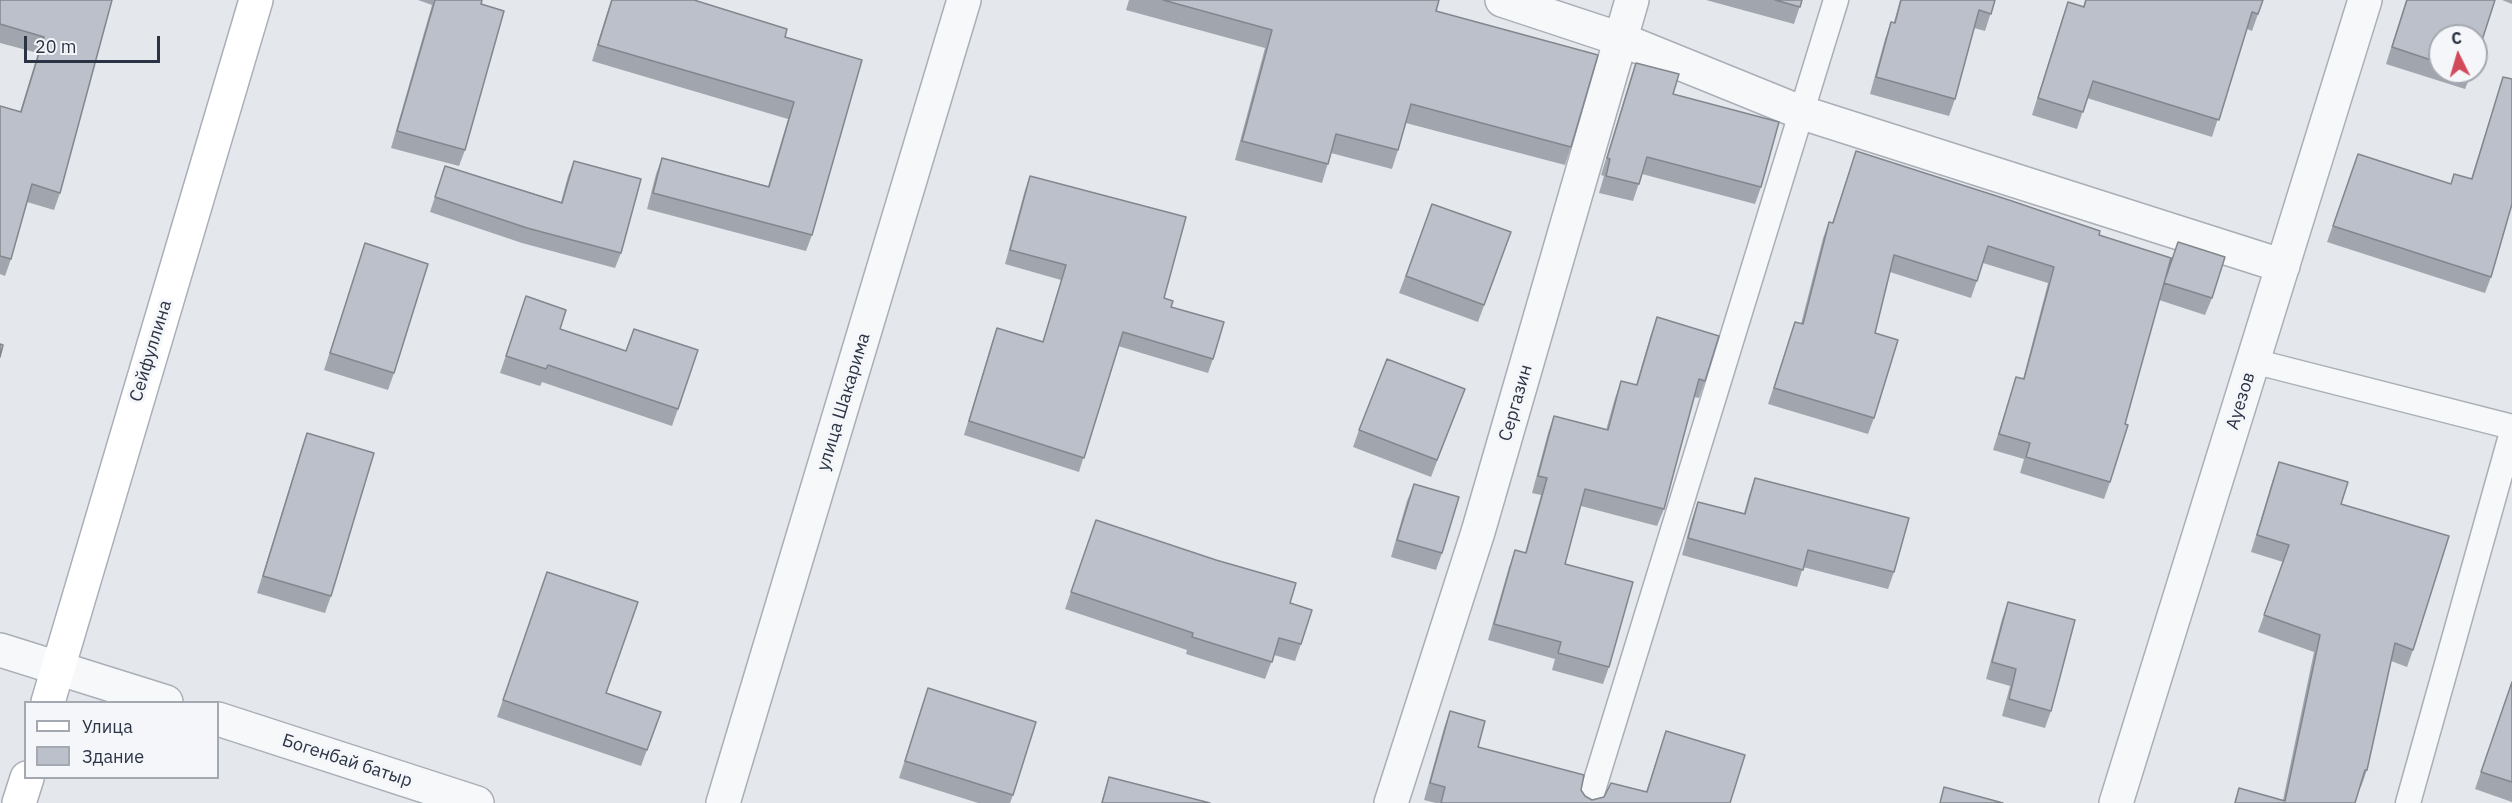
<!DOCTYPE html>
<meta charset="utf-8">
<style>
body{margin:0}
#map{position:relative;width:2512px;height:803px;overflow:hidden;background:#e4e7ec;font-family:"IBM Plex Sans",sans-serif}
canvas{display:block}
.legend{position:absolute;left:24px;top:701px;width:195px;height:78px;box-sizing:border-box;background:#f4f6f9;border:2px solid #a4a8b1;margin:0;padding:8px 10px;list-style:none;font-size:18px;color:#2b3445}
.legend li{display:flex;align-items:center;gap:12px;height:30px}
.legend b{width:30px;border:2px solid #a4a8b1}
.north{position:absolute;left:2428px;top:24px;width:60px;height:60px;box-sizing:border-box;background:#f4f6f9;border:2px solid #a4a8b1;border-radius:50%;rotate:355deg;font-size:16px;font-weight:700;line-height:24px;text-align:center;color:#2b3445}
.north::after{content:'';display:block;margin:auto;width:21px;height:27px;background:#d1495b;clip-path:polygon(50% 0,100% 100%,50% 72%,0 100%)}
.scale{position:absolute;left:24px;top:36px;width:136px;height:27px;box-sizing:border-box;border:3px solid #2b3445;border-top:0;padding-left:8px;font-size:18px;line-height:21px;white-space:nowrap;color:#2b3445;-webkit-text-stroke:4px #f4f6f9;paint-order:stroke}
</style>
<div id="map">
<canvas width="2512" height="803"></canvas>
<ul class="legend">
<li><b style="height:8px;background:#fff"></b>Улица</li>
<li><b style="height:16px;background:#bbc0ca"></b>Здание</li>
</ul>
<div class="north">С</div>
<div class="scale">20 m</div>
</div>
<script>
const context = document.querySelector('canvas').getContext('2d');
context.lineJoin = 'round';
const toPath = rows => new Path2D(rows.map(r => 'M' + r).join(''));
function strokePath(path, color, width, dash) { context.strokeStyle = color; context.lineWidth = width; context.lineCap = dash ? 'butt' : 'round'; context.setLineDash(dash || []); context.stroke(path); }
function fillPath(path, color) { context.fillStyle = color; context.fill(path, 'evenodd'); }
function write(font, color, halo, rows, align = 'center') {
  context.font = font + ' "IBM Plex Sans",sans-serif'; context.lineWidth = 6; context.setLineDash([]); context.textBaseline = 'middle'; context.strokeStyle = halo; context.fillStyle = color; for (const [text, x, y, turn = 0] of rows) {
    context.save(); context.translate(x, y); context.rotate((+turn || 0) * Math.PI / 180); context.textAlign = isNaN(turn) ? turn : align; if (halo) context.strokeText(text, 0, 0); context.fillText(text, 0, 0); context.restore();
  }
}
const service = toPath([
 [2253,361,2512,427],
 [1589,803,1836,0],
 [2408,803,2512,432]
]);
const minor = toPath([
 [1502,0,1620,39,1800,112,2283,266],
 [723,803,964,0],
 [1391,803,1478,532,1632,0],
 [2116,803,2365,0]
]);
const tertiary = toPath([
 [0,650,166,702],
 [218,719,477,803]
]);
const secondary = toPath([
 [48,702,256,0],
 [19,803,27,778]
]);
const wall = toPath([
 [0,0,112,0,60,193,54,210,27,202,11,259,5,276,0,274,0,106,20,112,38,53,0,43],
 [418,0,482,0,481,4,465,150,459,166,391,148,432,5],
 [611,0,694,0,785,37,812,235,806,251,647,209,656,174,662,158,768,186,788,119,592,61],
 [1129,0,1439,0,1436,11,1571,147,1565,165,1406,123,1398,150,1392,169,1331,153,1322,183,1235,160,1265,48,1126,10],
 [1706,0,1802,0,1794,24],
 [1900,0,1995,0,1985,31,1974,28,1955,99,1949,116,1870,94,1885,39,1891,22,1894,22],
 [2085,0,2263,0,2252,31,2247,29,2212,137,2087,98,2077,129,2032,115,2062,19,2068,2,2083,7],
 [2406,0,2495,0,2440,36,2440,72,2472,72,2465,89,2386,64],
 [2502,0,2512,0,2512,4],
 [1636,63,1673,94,1761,187,1755,204,1642,174,1633,201,1599,193,1604,176,1601,175,1630,80],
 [2503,77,2491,277,2485,293,2327,242,2352,170,2451,184,2454,174,2471,179],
 [1856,151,2099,235,2163,285,2178,242,2212,298,2205,315,2159,300,2125,424,2110,482,2104,499,2020,473,2024,459,1993,450,2016,377,2023,379,2048,283,1983,263,1971,298,1890,272,1875,333,1874,418,1868,434,1768,404,1795,322,1801,324,1823,238,1829,222,1832,223],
 [574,161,621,253,615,268,522,243,430,212,445,166,561,202,568,176],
 [1030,176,1164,298,1213,359,1208,373,1118,346,1079,472,964,435,992,342,997,328,1043,341,1061,280,1005,264,1025,190],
 [1432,204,1511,232,1478,322,1399,293],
 [365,243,394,373,388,390,324,370],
 [520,313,560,329,626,351,634,329,678,409,672,426,542,382,540,386,500,373],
 [1657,317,1705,381,1699,398,1694,397,1664,509,1657,526,1581,506,1565,564,1609,667,1603,684,1552,670,1555,659,1488,640,1509,567,1515,550,1525,553,1541,495,1532,493,1548,433,1554,416,1606,430,1615,398,1621,381,1636,385,1651,334],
 [1465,389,1431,477,1353,447,1359,430],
 [307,433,331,596,325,613,257,593,301,450],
 [2279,462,2341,504,2413,650,2407,667,2391,661,2367,770,2361,787,2360,787,2355,803,2234,803,2239,788,2283,800,2314,652,2258,632,2283,562,2251,552,2273,479],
 [1755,478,1894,572,1888,589,1803,567,1797,587,1682,555,1692,519,1698,502,1744,513,1749,495],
 [1414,484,1442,553,1436,570,1391,557,1407,501],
 [1096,520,1301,644,1295,661,1274,655,1265,679,1186,654,1187,650,1065,609],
 [547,572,606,693,661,712,641,766,497,717],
 [2008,602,2051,711,2045,728,2002,716,2010,686,1986,679,2002,619],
 [2512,681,2512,802,2475,789],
 [928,688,1013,795,1010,803,978,803,899,778],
 [1450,711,1478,747,1581,790,1585,796,1592,800,1646,792,1666,731,1730,803,1436,803,1424,800,1444,728],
 [1109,777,1210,803,1101,803]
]);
const building = toPath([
 [0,0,112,0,60,193,32,184,11,259,0,256,0,106,21,112,44,37,0,24,0,0],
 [435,0,482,0,481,4,504,11,465,150,397,131,435,0],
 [612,0,694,0,787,29,785,37,862,60,812,235,653,193,662,158,769,187,794,102,598,45,612,0],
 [1163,0,1439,0,1436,11,1598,55,1571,147,1411,104,1398,150,1336,134,1328,164,1242,141,1272,30,1163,0],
 [1775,0,1802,0,1800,7,1775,0],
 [1901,0,1995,0,1991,14,1979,10,1955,99,1876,77,1891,22,1895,23,1901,0],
 [2086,0,2263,0,2258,14,2252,12,2219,120,2093,81,2083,112,2038,98,2068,2,2084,7,2086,0],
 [2407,0,2495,0,2476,59,2476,36,2440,36,2440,63,2392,47,2407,0],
 [1636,63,1679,74,1673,94,1779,122,1761,187,1647,157,1639,184,1606,176,1610,159,1607,158,1636,63],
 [2503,77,2512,79,2512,204,2491,277,2333,226,2358,154,2451,184,2454,174,2472,179,2503,77],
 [1856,151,2009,200,2100,231,2099,235,2171,258,2125,424,2128,425,2110,482,2026,457,2030,443,1999,434,2016,377,2024,379,2054,267,1988,246,1977,281,1894,255,1875,333,1898,340,1874,418,1774,388,1795,322,1803,324,1829,222,1833,223,1856,151],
 [574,161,641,179,621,253,527,228,435,197,445,166,562,203,574,161],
 [1030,176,1186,217,1164,298,1173,301,1171,307,1224,322,1213,359,1123,332,1084,458,969,421,997,328,1043,342,1066,265,1010,250,1030,176],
 [1432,204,1511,232,1484,305,1406,276,1432,204],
 [2178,242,2225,257,2212,298,2164,283,2178,242],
 [365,243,428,264,394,373,330,353,365,243],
 [526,296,566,310,560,329,626,351,634,329,698,350,678,409,548,365,546,369,506,356,526,296],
 [1657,317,1719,336,1705,381,1699,379,1664,509,1585,489,1565,564,1633,582,1609,667,1558,653,1561,642,1494,624,1515,550,1526,553,1547,478,1538,476,1554,416,1608,430,1621,381,1637,385,1657,317],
 [0,344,3,345,0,357,0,344],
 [1387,359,1465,389,1437,460,1359,430,1387,359],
 [307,433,374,453,331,596,263,576,307,433],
 [2279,462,2348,482,2341,504,2449,536,2413,650,2395,643,2367,770,2365,770,2355,803,2235,803,2239,788,2285,801,2320,635,2264,615,2289,545,2257,535,2279,462],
 [1755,478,1909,518,1894,572,1808,550,1803,570,1688,538,1698,502,1745,514,1755,478],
 [1414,484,1459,497,1442,553,1397,540,1414,484],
 [1096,520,1216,560,1296,583,1290,603,1312,610,1301,644,1279,638,1272,662,1192,637,1193,633,1071,592,1096,520],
 [547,572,638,602,606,693,661,712,647,750,503,700,547,572],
 [2008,602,2075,620,2051,711,2009,699,2016,669,1992,662,2008,602],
 [2512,682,2512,782,2481,772,2512,682],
 [928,688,1036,722,1013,795,905,761,928,688],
 [1450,711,1485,721,1478,747,1584,775,1581,790,1585,796,1592,800,1604,797,1611,783,1647,792,1666,731,1745,755,1730,803,1441,803,1445,787,1430,783,1450,711],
 [1109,777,1210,803,1102,803,1109,777],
 [1944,787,2003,803,1940,803,1944,787]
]);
const streetNames = [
 ["Сейфуллина",151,351,-73],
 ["Ауезов",2241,401,-73],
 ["улица Шакарима",844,402,-73],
 ["Сергазин",1516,403,-74],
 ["Богенбай батыр",347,761,18]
];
strokePath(service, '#a9aeb7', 27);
strokePath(minor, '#a9aeb7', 36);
strokePath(tertiary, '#a9aeb7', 36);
strokePath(secondary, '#a9aeb7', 36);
strokePath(service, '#f7f8fa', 24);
strokePath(minor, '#f7f8fa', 33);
strokePath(tertiary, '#f7f8fa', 33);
strokePath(secondary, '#fff', 33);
fillPath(wall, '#a1a5ae');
fillPath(building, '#bbc0ca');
strokePath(building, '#83868d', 1.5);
write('18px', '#2b3445', '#f4f6f9', streetNames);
</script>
